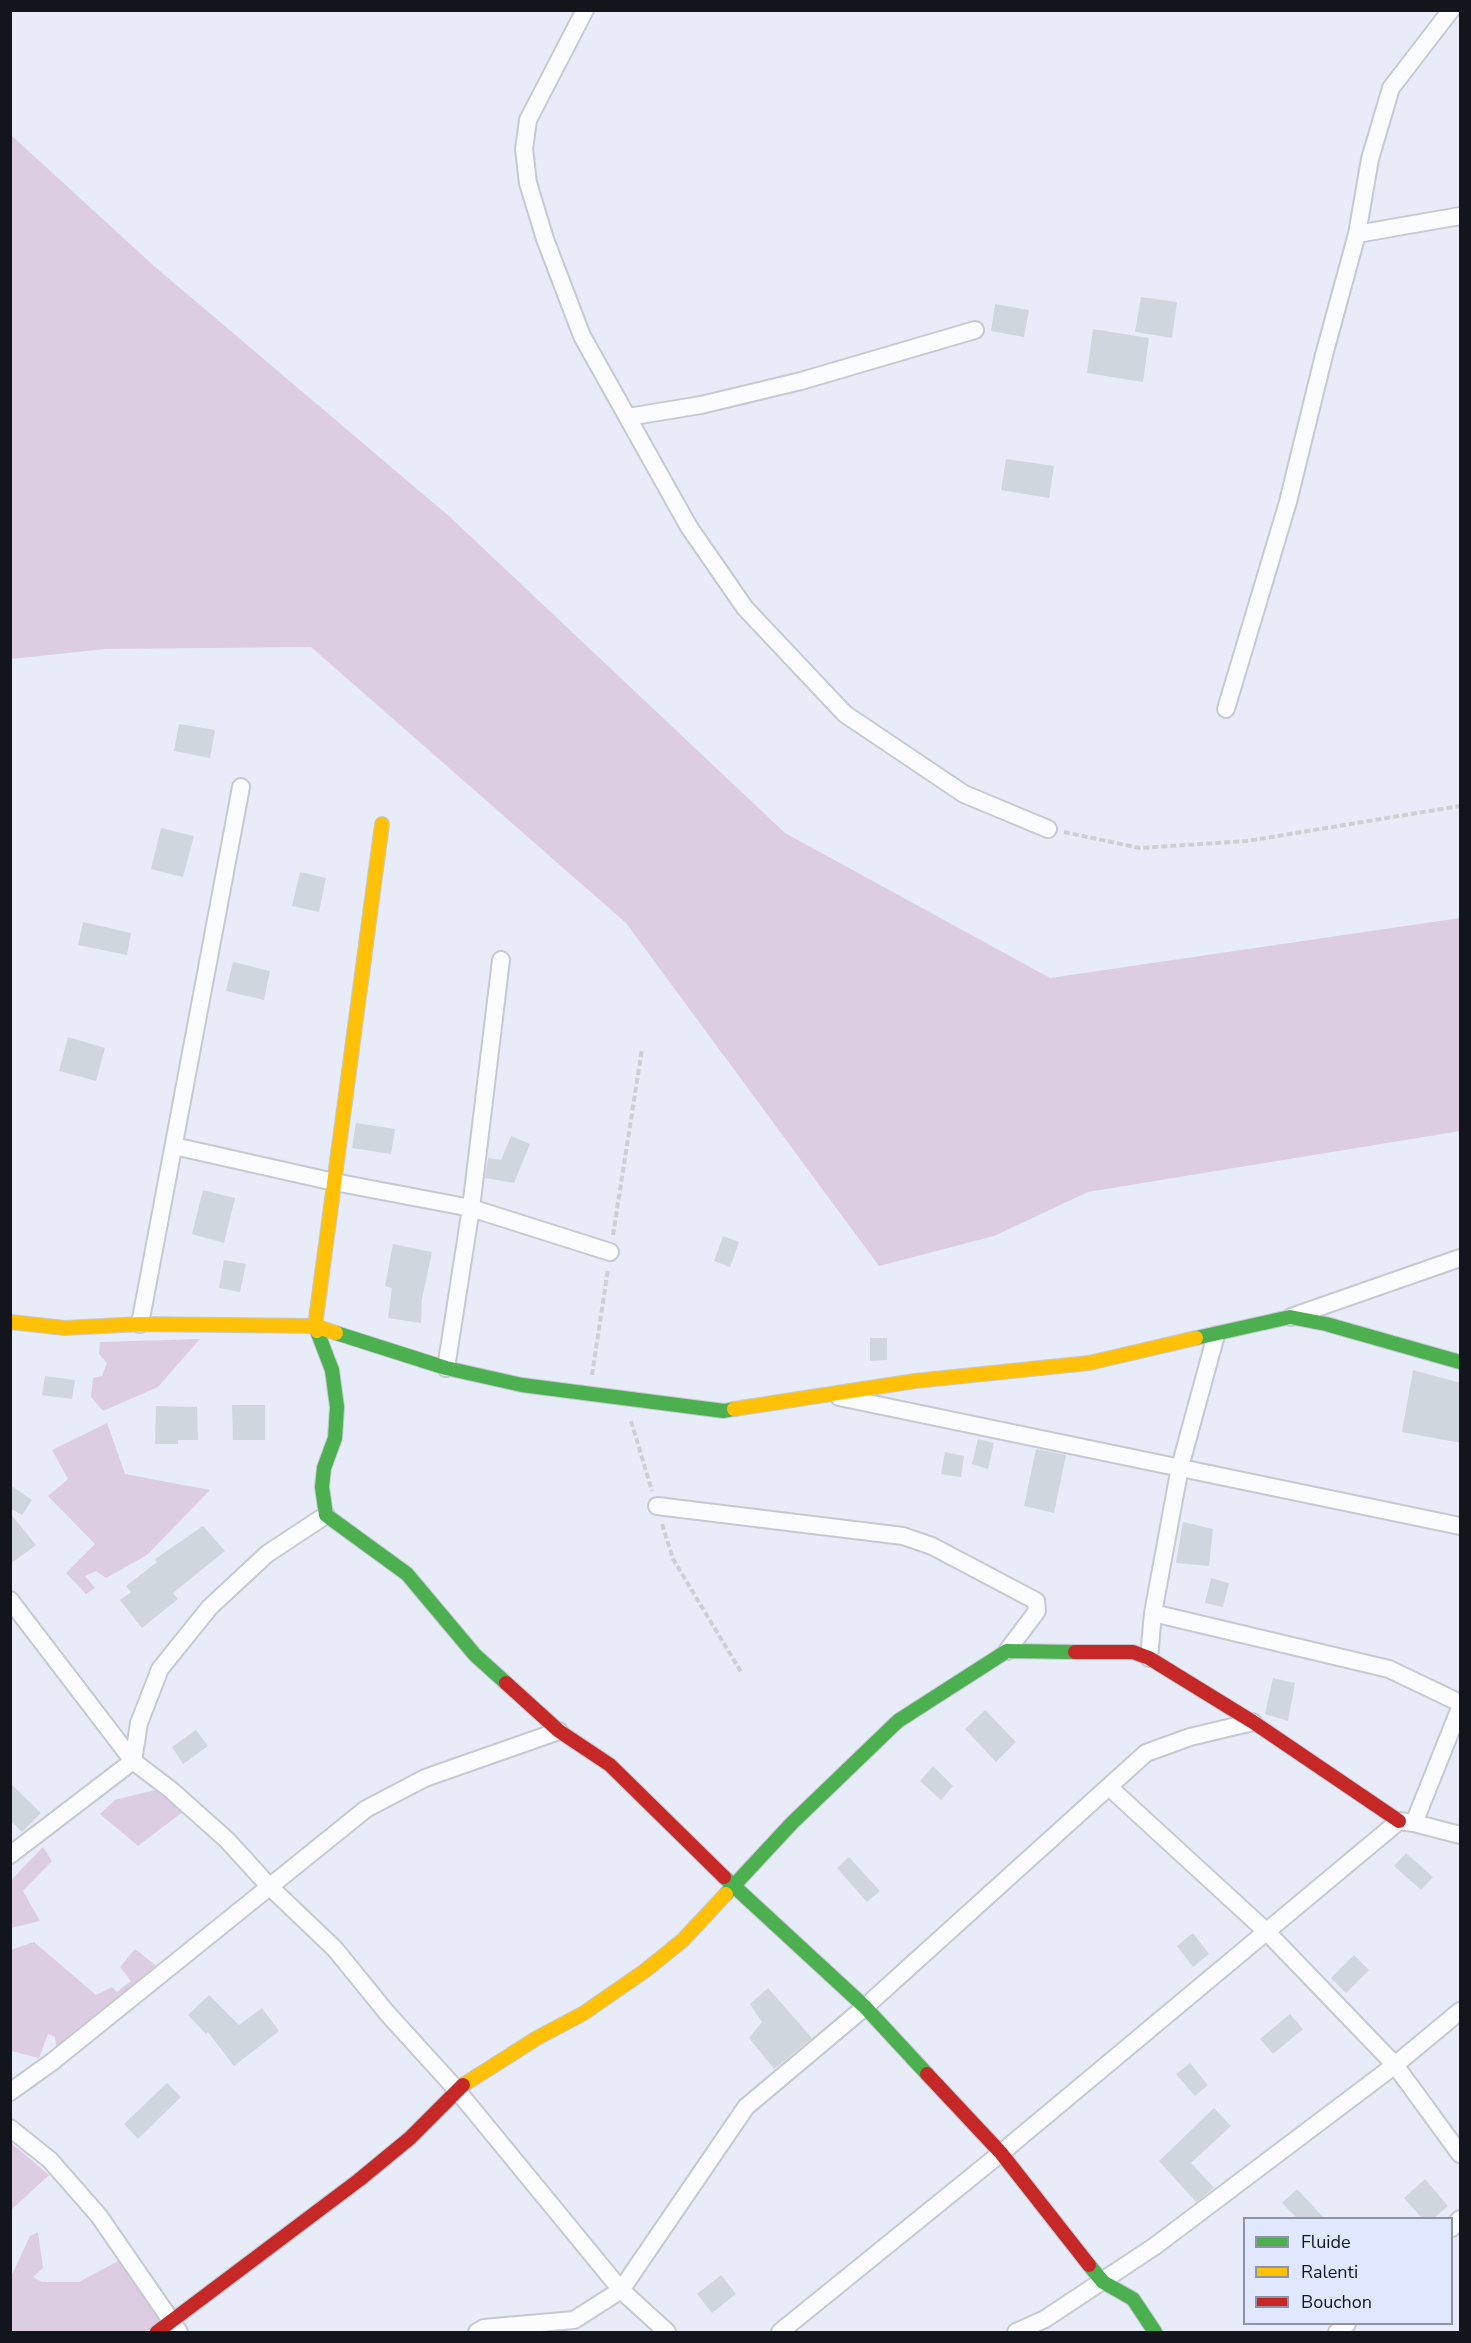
<!DOCTYPE html>
<style>
body{margin:0}
#map{position:relative;width:1471px;height:2343px;overflow:hidden;background:#e7ecf8;font-family:"Nunito Sans",sans-serif}
canvas{display:block}
.frame{position:absolute;inset:0;border:12px solid #13151d;pointer-events:none}
.legend{position:absolute;left:1243px;top:2217px;width:210px;height:108px;box-sizing:border-box;background:#e0e8ff;border:2px solid #8e94a5;margin:0;padding:8px 10px;list-style:none;font-size:18px;color:#13151d}
.legend li{display:flex;align-items:center;gap:12px;height:30px}
.legend b{width:30px;border:2px solid #8e94a5}
</style>
<div id="map">
<canvas width="1471" height="2343"></canvas>
<div class="frame"></div>
<ul class="legend">
<li><b style="height:8px;background:#4caf50"></b>Fluide</li>
<li><b style="height:8px;background:#ffc107"></b>Ralenti</li>
<li><b style="height:8px;background:#c62828"></b>Bouchon</li>
</ul>
</div>
<script>
const context = document.querySelector('canvas').getContext('2d');
context.lineJoin = 'round';
function fillPath(path, color) { context.fillStyle = color; context.fill(path, 'evenodd'); }
const toPath = rows => new Path2D(rows.map(r => 'M' + r).join(''));
function strokePath(path, color, width, dash) { context.strokeStyle = color; context.lineWidth = width; context.lineCap = dash ? 'butt' : 'round'; context.setLineDash(dash || []); context.stroke(path); }
const green = toPath([
 [11,135,154,266,450,517,785,833,1050,978,1460,918,1460,1131,1088,1192,994,1236,879,1266,626,923,311,647,105,649,11,659],
 [200,1339,158,1387,103,1411,91,1397,93,1378,102,1376,107,1363,99,1354,100,1342],
 [107,1423,125,1474,210,1490,147,1555,106,1578,96,1571,85,1576,95,1588,86,1594,66,1573,95,1544,48,1496,68,1479,52,1450],
 [159,1789,184,1811,138,1846,100,1814,115,1800],
 [43,1847,52,1861,23,1891,40,1921,11,1928,11,1880],
 [34,1942,96,1995,112,1987,117,1992,131,1981,120,1967,135,1949,159,1968,57,2055,55,2037,48,2034,39,2058,11,2051,10,1950],
 [10,2142,49,2175,11,2210,10,2210],
 [38,2232,43,2268,33,2277,42,2282,79,2282,120,2260,163,2320,147,2332,11,2332,10,2279,30,2236]
]);
const building = toPath([
 [1141,297,1177,302,1172,338,1135,332],
 [995,304,1029,310,1024,337,991,331],
 [1093,329,1149,338,1143,382,1087,373],
 [1006,459,1054,466,1049,498,1001,490],
 [179,724,215,730,210,758,174,751],
 [161,828,194,836,183,877,151,869],
 [300,872,326,878,319,912,292,906],
 [83,922,131,933,127,955,78,945],
 [233,962,270,971,264,1000,226,991],
 [68,1037,105,1048,96,1081,59,1071],
 [356,1123,395,1129,391,1154,352,1148],
 [511,1136,530,1144,514,1183,485,1178,488,1158,501,1160],
 [203,1190,235,1198,224,1243,192,1234],
 [723,1236,739,1242,730,1267,714,1261],
 [393,1244,432,1252,422,1299,421,1323,388,1318,392,1288,385,1286],
 [224,1260,246,1264,240,1292,219,1288],
 [870,1338,887,1338,887,1360,870,1361],
 [1413,1370,1461,1383,1461,1443,1402,1432],
 [45,1376,75,1380,72,1399,42,1395],
 [232,1405,265,1405,265,1440,233,1440],
 [156,1406,197,1407,198,1440,178,1440,178,1444,155,1444],
 [978,1439,994,1443,988,1469,972,1464],
 [1036,1449,1066,1455,1054,1513,1024,1506],
 [945,1452,964,1456,961,1477,941,1474],
 [10,1485,32,1500,22,1515,10,1508],
 [10,1513,36,1545,10,1564],
 [1183,1522,1213,1529,1209,1566,1176,1563],
 [203,1526,225,1551,173,1593,178,1599,142,1628,120,1600,131,1592,126,1586,157,1562,155,1559],
 [1211,1578,1229,1583,1223,1607,1205,1603],
 [1273,1678,1295,1683,1288,1721,1265,1714],
 [985,1710,1016,1742,996,1762,965,1729],
 [196,1730,208,1746,183,1764,172,1747],
 [933,1766,953,1786,941,1800,920,1781],
 [10,1783,41,1813,22,1832,10,1820],
 [1406,1853,1433,1877,1421,1890,1394,1866],
 [849,1857,880,1891,867,1902,837,1868],
 [1193,1933,1209,1954,1193,1967,1177,1946],
 [1354,1955,1369,1970,1346,1993,1331,1978],
 [768,1988,812,2038,774,2069,749,2038,762,2022,750,2004],
 [209,1995,239,2025,262,2008,279,2031,234,2066,208,2032,206,2034,188,2015],
 [1290,2014,1303,2029,1273,2054,1260,2039],
 [1190,2063,1208,2085,1195,2096,1176,2074],
 [167,2083,181,2097,138,2139,124,2124],
 [1214,2108,1231,2126,1191,2163,1214,2188,1196,2202,1159,2161],
 [1425,2179,1448,2206,1434,2218,1422,2218,1404,2198],
 [1297,2189,1324,2218,1297,2218,1282,2203],
 [721,2275,736,2294,712,2313,697,2294]
]);
const path = toPath([
 [1064,832,1140,848,1247,841,1460,806],
 [613,1235,642,1049],
 [592,1375,608,1269],
 [631,1421,652,1491],
 [662,1524,673,1559,741,1672]
]);
const street = toPath([
 [585,10,528,120,524,149,528,183,545,239,582,336,689,527,745,608,845,714,964,794,1048,829],
 [1357,234,1460,216],
 [628,417,701,405,801,381,975,330],
 [1226,709,1288,502,1324,355,1357,234,1370,159,1391,88,1451,10],
 [174,1146,334,1182,471,1208,610,1252],
 [1291,1317,1460,1258],
 [140,1324,241,787],
 [446,1368,471,1208,501,960],
 [839,1397,1460,1526],
 [657,1506,903,1536,932,1546,1036,1601,1037,1611,1007,1651],
 [10,1600,133,1761,171,1790,227,1840,268,1885,335,1949,387,2013,456,2089,621,2290,667,2332],
 [1153,1613,1389,1669,1460,1703],
 [1149,1658,1153,1613,1180,1467,1216,1335],
 [1109,1787,1268,1933,1395,2065,1460,2154],
 [1414,1823,1460,1708],
 [10,1855,133,1761,139,1723,160,1669,210,1607,267,1554,326,1515],
 [10,2092,52,2062,366,1809,425,1778,559,1731],
 [10,2128,50,2160,99,2216,179,2332],
 [1452,2228,1460,2219],
 [477,2332,484,2328,574,2320,621,2290,746,2107,865,2007,1146,1753,1190,1737,1253,1722],
 [780,2332,1001,2153,1399,1821,1414,1823,1460,1835],
 [1016,2332,1045,2319,1155,2246,1395,2065,1460,2011],
 [1337,2332,1347,2324]
]);
const fast = toPath([
 [317,1331,332,1370,337,1407,335,1438,324,1468,322,1487,326,1515,407,1574,475,1655,506,1683],
 [336,1333,446,1368,522,1385,724,1411,734,1409],
 [1196,1338,1290,1317,1326,1324,1460,1362],
 [724,1877,865,2007,927,2074],
 [726,1894,792,1823,898,1721,1007,1651,1075,1652],
 [1089,2265,1103,2282,1133,2299,1155,2332]
]);
const slow = toPath([
 [10,1322,65,1328,140,1324,315,1326,336,1333],
 [317,1331,315,1326,382,824],
 [734,1409,915,1381,1089,1363,1196,1338],
 [463,2085,537,2038,584,2013,646,1970,683,1940,726,1894]
]);
const jam = toPath([
 [1075,1652,1133,1652,1149,1658,1253,1722,1399,1821],
 [506,1683,559,1731,610,1765,724,1877],
 [927,2074,1001,2153,1089,2265],
 [157,2332,359,2180,410,2138,463,2085]
]);
fillPath(green, '#dccde3');
fillPath(building, '#d0d6de');
strokePath(street, '#c6c9d2', 20);
strokePath(fast, '#c6c9d2', 16);
strokePath(slow, '#c6c9d2', 16);
strokePath(jam, '#c6c9d2', 16);
strokePath(path, '#cecfd3', 4, [6, 3]);
strokePath(street, '#fbfcfe', 16);
strokePath(fast, '#4caf50', 14);
strokePath(slow, '#ffc107', 14);
strokePath(jam, '#c62828', 14);
</script>
